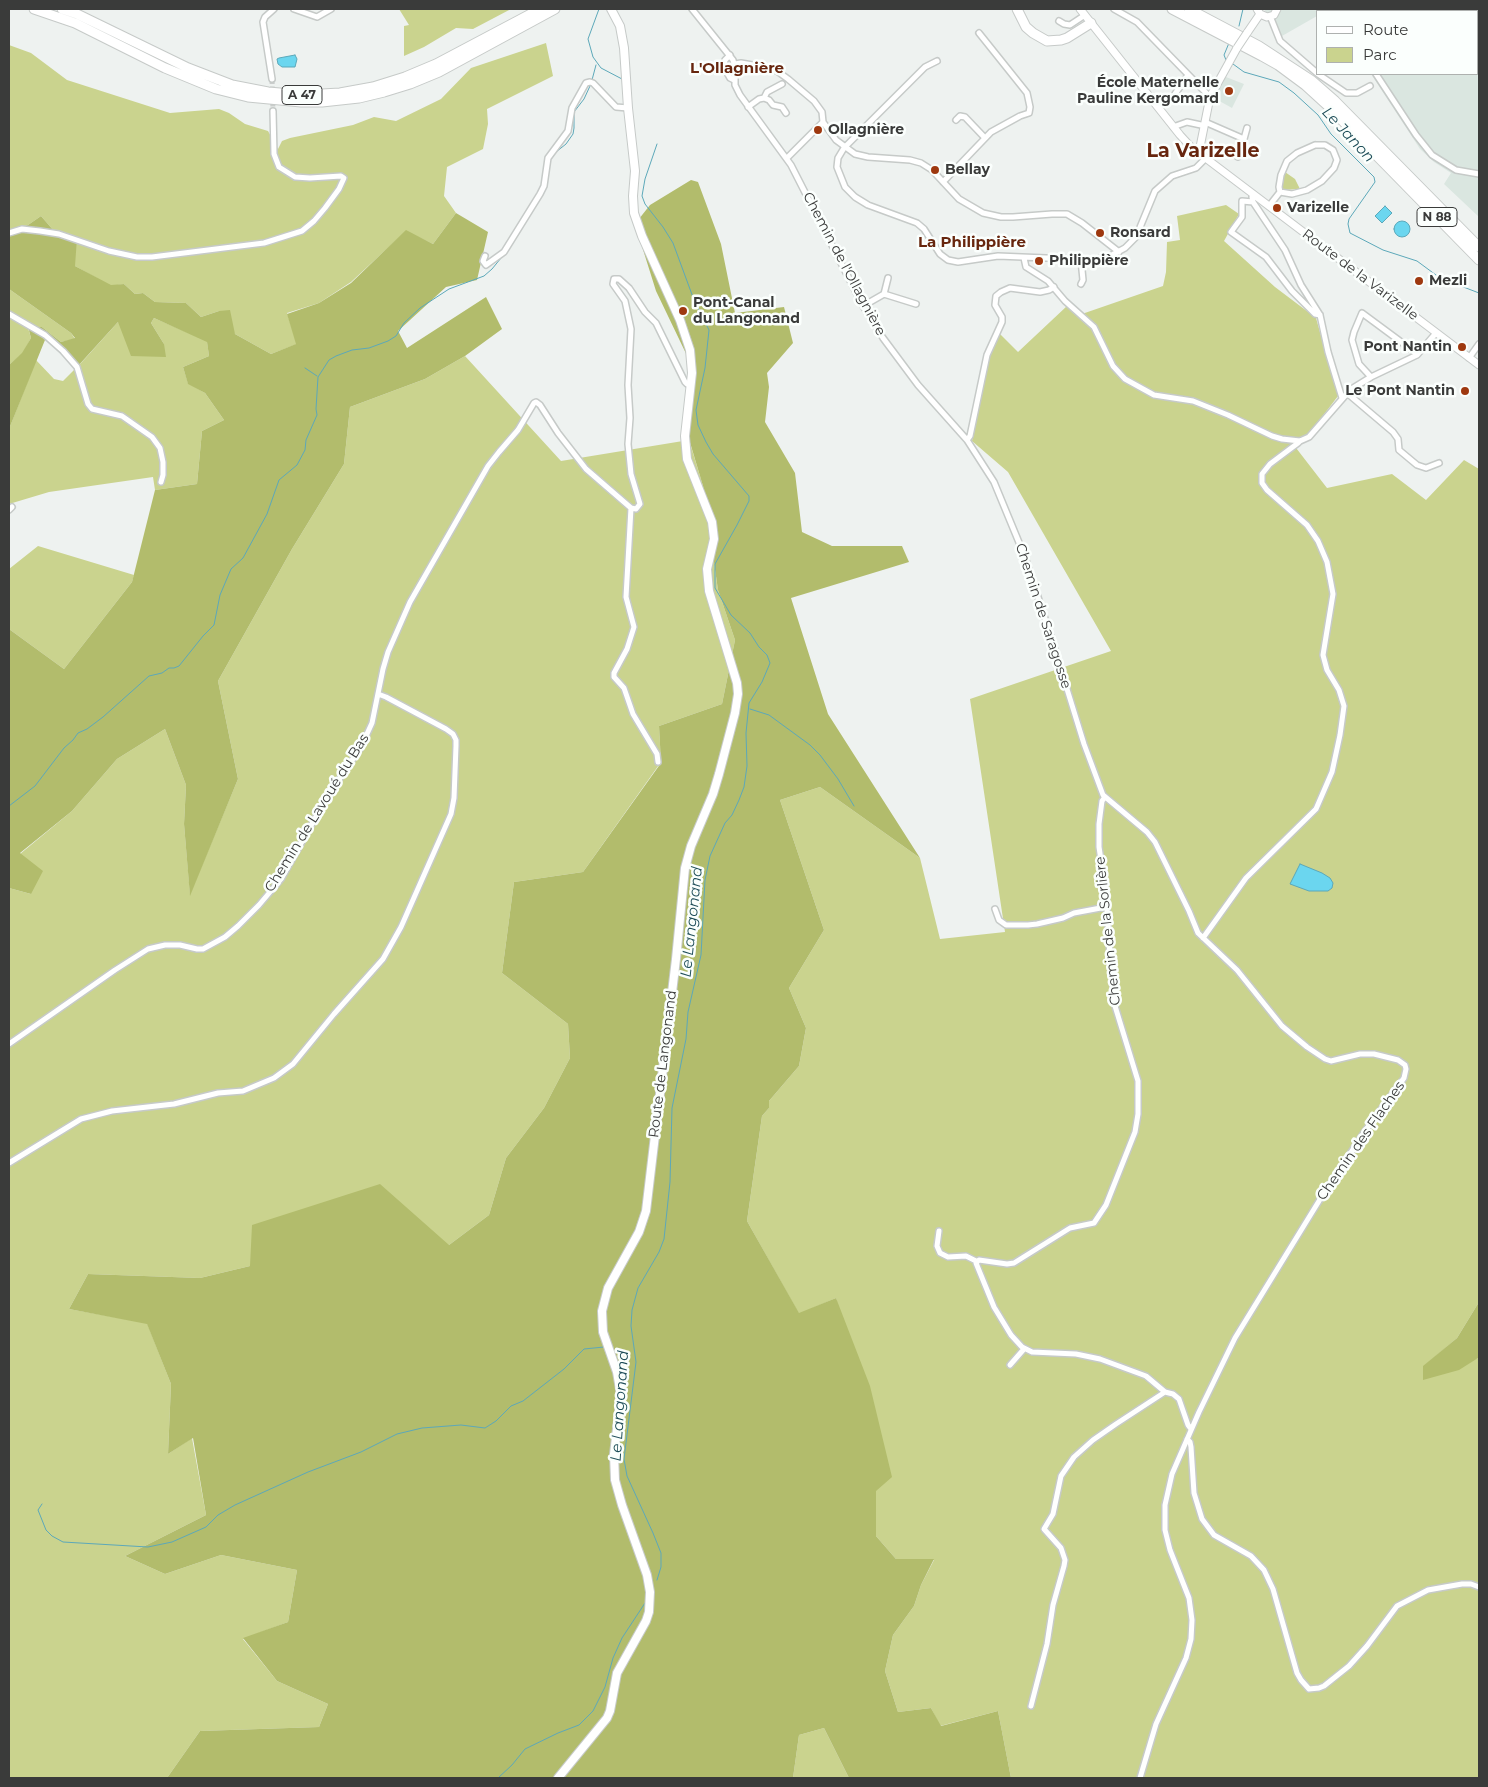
<!DOCTYPE html>
<meta charset="utf-8">
<style>
body{margin:0}
#map{position:relative;width:1488px;height:1787px;overflow:hidden;background:#eef2f0;font-family:Montserrat,sans-serif}
canvas{display:block}
.frame{position:absolute;inset:0;border:10px solid #3a3b3a;pointer-events:none}
.legend{position:absolute;left:1316px;top:10px;width:162px;height:65px;box-sizing:border-box;background:#fbfffd;border:1px solid #aeb1af;margin:0;padding:6px 9px;list-style:none;font-size:15px;color:#3a3b3a}
.legend li{display:flex;align-items:center;gap:10px;height:25px}
.legend b{width:25px;border:1px solid #aeb1af}
</style>
<div id="map">
<canvas width="1488" height="1787"></canvas>
<div class="frame"></div>
<ul class="legend">
<li><b style="height:6px;background:#fff"></b>Route</li>
<li><b style="height:14px;background:#cad38e"></b>Parc</li>
</ul>
</div>
<script>
const context = document.querySelector('canvas').getContext('2d');
context.lineJoin = 'round';
function fillPath(path, color) { context.fillStyle = color; context.fill(path, 'evenodd'); }
const toPath = rows => new Path2D(rows.map(r => 'M' + r).join(''));
function strokePath(path, color, width, dash) { context.strokeStyle = color; context.lineWidth = width; context.lineCap = dash ? 'butt' : 'round'; context.setLineDash(dash || []); context.stroke(path); }
function write(font, color, halo, rows, align = 'center') {
  context.font = font + ' Montserrat,sans-serif'; context.lineWidth = 5; context.setLineDash([]); context.textBaseline = 'middle'; context.strokeStyle = halo; context.fillStyle = color; for (const [text, x, y, turn = 0] of rows) {
    context.save(); context.translate(x, y); context.rotate((+turn || 0) * Math.PI / 180); context.textAlign = isNaN(turn) ? turn : align; if (halo) context.strokeText(text, 0, 0); context.fillText(text, 0, 0); context.restore();
  }
}
const built = toPath([
 [1264,9,1466,9,1467,11,1329,11,1328,9,1324,11,1317,11,1317,16,1282,36],
 [1477,27,1479,31,1479,217,1444,184,1451,173,1434,162,1420,149,1371,74,1477,74],
 [1226,77,1244,84,1232,108,1214,98,1224,78]
]);
const green = toPath([
 [399,9,511,9,473,29,456,28,424,47,404,56,404,26,409,25],
 [546,43,553,76,487,109,488,124,483,149,447,167,444,196,456,213,433,244,406,231,351,282,319,303,287,313,297,344,271,354,235,334,219,311,201,317,186,303,155,302,143,293,135,294,124,284,111,286,75,266,54,231,41,216,28,225,9,231,9,45,31,53,67,80,170,113,219,109,229,113,245,124,268,131,278,149,282,141,290,138,353,125,374,117,396,121,441,99,471,68],
 [1285,172,1295,179,1300,189,1283,190,1282,182],
 [1226,205,1239,214,1224,241,1275,287,1316,318,1338,396,1309,434,1293,444,1327,488,1392,474,1426,500,1464,460,1479,469,1479,1302,1457,1338,1423,1367,1423,1379,1478,1358,1479,1355,1479,1778,1011,1778,998,1711,940,1726,931,1708,898,1712,885,1671,893,1635,914,1606,921,1585,934,1560,896,1559,876,1536,876,1491,836,1298,799,1314,747,1221,762,1116,769,1108,769,1101,799,1066,806,1028,789,988,824,930,780,800,820,787,920,858,940,939,1005,932,970,699,1111,651,1008,472,972,441,988,356,1000,334,1018,352,1067,306,1079,315,1163,286,1166,272,1167,242,1180,240,1177,216],
 [9,289,71,333,75,339,61,342,42,327,28,328,31,338,23,353,9,365],
 [154,318,207,341,209,356,183,367,188,383,205,393,224,420,202,431,197,484,155,490,153,477,49,492,9,504,9,429,36,360,54,379,63,381,82,362,118,322,164,344,151,323],
 [465,356,561,461,689,440,703,486,718,590,735,640,722,704,659,726,661,762,583,872,514,882,502,973,568,1024,570,1058,544,1108,506,1158,489,1215,449,1245,250,1266,200,1278,88,1274,69,1309,147,1323,171,1384,168,1454,192,1438,206,1515,125,1556,165,1574,221,1555,297,1570,288,1622,243,1639,277,1681,328,1704,319,1727,200,1731,167,1778,9,1778,9,888,31,894,20,854,72,811,117,759,165,729,186,785,184,824,190,894,238,779,218,681,292,549,344,464,350,407,425,379],
 [38,546,134,575,132,582,64,669,9,629,9,569],
 [824,1728,849,1778,793,1778,799,1735]
]);
const forest = toPath([
 [691,180,698,182,721,244,735,313,784,307,793,343,767,373,769,387,765,422,795,473,802,532,832,546,902,546,909,562,791,598,828,714,920,858,820,787,780,800,824,930,789,988,806,1028,799,1066,769,1101,769,1108,762,1116,747,1221,799,1313,836,1298,870,1386,892,1477,876,1491,876,1536,896,1559,934,1559,921,1585,914,1606,893,1635,885,1671,898,1712,931,1708,941,1726,998,1711,1011,1778,849,1778,824,1728,799,1735,793,1778,167,1778,200,1731,319,1727,328,1704,277,1681,243,1638,288,1622,297,1570,221,1555,165,1574,125,1556,206,1515,193,1438,168,1454,171,1384,147,1324,69,1309,88,1274,200,1278,250,1266,252,1225,380,1184,449,1245,489,1215,506,1158,544,1108,570,1058,568,1024,502,973,514,882,583,872,661,763,659,726,722,704,735,640,718,590,703,486,686,429,691,364,656,291,635,224,650,205],
 [456,213,488,232,477,280,446,287,398,331,407,348,486,297,502,329,465,356,425,379,350,407,344,464,292,549,218,681,238,779,190,896,184,824,186,785,165,729,117,759,72,811,20,853,43,871,31,894,9,888,9,629,64,669,132,582,155,490,197,484,202,431,224,420,205,393,188,384,183,367,209,356,207,342,154,318,151,323,164,344,166,357,131,356,118,322,78,366,47,335,9,429,9,365,22,353,31,338,28,327,42,327,61,342,75,338,71,333,9,289,9,231,28,225,41,216,54,231,77,238,75,266,111,285,124,284,135,294,143,293,155,302,186,303,201,317,219,311,230,310,235,334,271,354,296,344,287,314,319,303,351,283,406,230,433,244],
 [1479,1302,1479,1355,1478,1358,1459,1370,1423,1380,1423,1366,1457,1338]
]);
const water = toPath([
 [295,55,297,59,295,67,282,67,278,64,277,59,279,58,295,55],
 [1385,206,1392,213,1382,223,1375,216,1385,206],
 '1394 229a8 8 0 1 1 16 0a8 8 0 1 1-16 0Z',
 [1300,864,1322,873,1330,878,1333,883,1332,888,1328,891,1309,891,1290,884,1300,864]
]);
const stream = toPath([
 [599,9,588,39,593,57,601,68,622,79],
 [1239,26,1243,9],
 [1226,60,1224,55,1229,43],
 [1233,64,1244,72,1279,82,1294,93,1318,115,1331,134,1374,177,1375,182,1349,219,1348,224,1350,233,1383,250,1417,261,1440,278,1479,293],
 [592,80,596,65],
 [556,152,566,144,573,134,574,128,574,112,584,99,590,86],
 [305,368,317,376],
 [750,709,769,715,810,745,820,755,838,779,854,806],
 [9,806,35,786,64,748,73,740,78,733,87,729,103,717,149,676,162,673,169,668,174,668,179,666,203,636,214,625,220,595,231,569,243,558,267,514,279,480,297,465,305,450,306,440,317,415,316,409,318,377,329,360,336,356,352,350,369,348,388,341,396,336,404,323,420,308,449,289,484,276,492,269,501,258],
 [42,1504,38,1510,46,1530,52,1536,63,1542,148,1547,172,1542,206,1527,218,1515,235,1505,308,1472,361,1452,397,1434,422,1428,461,1425,485,1428,496,1421,511,1406,523,1401,564,1369,584,1349,604,1347],
 [657,1580,661,1567,661,1553,653,1533,627,1476,624,1459,636,1362,631,1326,632,1310,638,1288,659,1252,664,1239,670,1182,672,1108,686,1039,688,1012,701,955,705,880,710,856,725,823,732,815,739,800,744,787,747,766,746,733,749,703,762,682,770,663,767,655,759,647,750,633,731,615,715,588,715,564,737,525,749,501,749,496,713,454,706,442,698,425,696,410,705,368,709,330,694,300,673,243,663,227,645,204,642,196,645,179,657,144],
 [498,1778,512,1765,525,1749,558,1733,579,1725,593,1711,605,1687,613,1658,622,1638,645,1603]
]);
const streetTunnel = toPath([
 [272,79,273,111]
]);
const street = toPath([
 [294,9,317,17,331,9],
 [692,9,733,60,735,68,735,85,740,95,791,165,863,306,883,338,918,385,967,440,994,482,1025,557,1050,634,1084,744,1103,795,1147,832,1155,842,1189,911,1198,933,1237,970,1282,1026,1307,1047,1325,1059,1331,1061,1360,1054,1374,1054,1398,1060,1405,1065,1406,1069,1404,1078,1365,1131,1319,1201,1235,1338,1199,1412,1172,1474,1165,1505,1165,1530,1170,1550,1189,1598,1192,1620,1191,1639,1186,1658,1156,1724,1140,1778],
 [1114,9,1137,22,1210,97],
 [1333,9,1335,11],
 [1270,16,1280,41,1317,73],
 [1059,21,1064,24,1070,25,1085,15],
 [730,55,725,60,724,67,730,78,734,80],
 [937,61,925,67,844,148,838,158,837,167,845,187,855,197,868,205,917,223,924,229,940,254,948,260,958,262,998,256,1094,260,1110,256,1125,248,1136,237,1155,191,1172,176,1196,168,1206,158],
 [735,64,741,63,764,67,777,71,788,79,814,101,822,112,823,122,787,158],
 [1318,74,1346,93,1357,93,1370,86],
 [1376,74,1416,135,1432,155,1456,170,1479,174],
 [272,79,263,22,265,17,274,9],
 [764,98,767,92,782,84],
 [1177,100,1175,94,1188,75],
 [748,107,759,99,764,98,769,100,773,105,782,107,786,113],
 [956,120,960,116,965,117,985,138],
 [823,122,836,140,855,154,868,157,910,160,921,163,932,170,959,199,983,213,1001,217,1013,217,1052,214,1067,214,1082,223,1119,252],
 [1205,122,1244,139,1238,157],
 [1173,127,1187,122,1201,125],
 [1244,139,1247,128],
 [1315,145,1325,145,1333,150,1337,160,1334,168,1322,181,1307,190,1292,194,1280,192,1279,187,1281,175,1287,161,1297,153,1315,145],
 [943,182,991,132,1020,116,1029,113,1030,107,1027,93,979,33],
 [1253,194,1252,197,1253,202,1285,250,1301,285,1320,315,1328,352,1342,398],
 [1253,202,1242,201,1242,217,1231,232,1266,257,1292,291,1315,314,1320,315],
 [1269,206,1280,192],
 [9,233,22,229,40,231,59,234,109,251,137,257,152,257,264,243,302,231,314,221,325,208,339,189,344,178,341,176,310,178,295,177,279,167,274,154,273,111],
 [485,256,483,261,486,265,504,252,540,194,544,186,548,158,568,131,572,108,586,83,590,82,593,83,616,107,628,108],
 [1024,258,1026,267,1048,281,1065,301,1094,327,1113,366,1125,379,1154,395,1193,401,1228,415,1272,436,1282,439,1300,441,1309,437,1350,390,1371,377,1417,355,1436,333],
 [1081,260,1083,280,1081,284],
 [884,294,916,304],
 [863,306,884,294,888,278],
 [9,314,45,335,63,351,77,367,88,404,92,409,122,416,152,437,160,448,163,462,163,475,161,482],
 [1469,358,1479,344],
 [1371,377,1359,364,1352,340,1354,332,1362,313,1412,350,1417,355],
 [1347,393,1393,432,1398,439,1399,450,1417,465,1426,468,1439,463],
 [967,440,970,436,987,355,1002,322,1002,317,995,305,996,296,1001,292,1010,288,1040,292,1049,290,1054,287],
 [631,508,636,509,640,504,631,474,628,444,630,418,628,385,631,329,625,301,613,284,614,279,619,279,629,288,645,312,656,323,685,382,687,384,691,384],
 [631,508,626,597,634,627,627,649,614,673,614,677,624,688,633,714,657,754,658,762],
 [9,510,12,507],
 [1105,797,1102,801,1099,824,1099,847,1106,893,1110,957,1115,1006,1138,1081,1138,1114,1135,1132,1106,1205,1094,1223,1070,1228,1014,1263,1007,1264,979,1260,976,1263,994,1307,1011,1335,1022,1347,1032,1352,1076,1354,1100,1359,1146,1376,1165,1392,1173,1394,1179,1399,1188,1425,1191,1429],
 [995,909,999,920,1006,925,1028,925,1037,924,1063,918,1074,913,1106,907],
 [1203,938,1246,878,1316,809,1332,772,1340,735,1344,706,1339,690,1327,670,1323,655,1333,594,1327,562,1318,541,1307,525,1267,490,1262,483,1262,474,1270,464,1298,443,1300,441],
 [9,1044,115,970,148,949,165,945,180,945,197,949,203,949,225,937,238,926,259,905,281,879,327,797,361,747,372,723,383,669,388,652,410,602,488,466,499,452,518,430,534,403,536,402,540,405,558,433,586,469,631,508],
 [9,1163,81,1119,112,1111,174,1104,218,1093,243,1091,274,1078,293,1064,334,1014,383,959,401,927,451,814,454,798,456,746,456,740,453,734,446,729,386,697,378,694],
 [939,1231,937,1246,940,1253,948,1257,966,1256,976,1261],
 [1010,1365,1024,1349],
 [1187,1439,1190,1442,1191,1447,1194,1493,1202,1519,1214,1535,1251,1556,1264,1570,1273,1589,1297,1673,1301,1680,1309,1689,1319,1688,1324,1686,1349,1666,1367,1646,1397,1606,1428,1590,1462,1584,1471,1584,1479,1587],
 [1031,1706,1047,1644,1053,1605,1064,1566,1065,1560,1061,1548,1044,1529,1053,1514,1061,1476,1074,1457,1093,1440,1116,1424,1165,1392]
]);
const secondary = toPath([
 [1080,9,1180,135,1191,147,1479,365],
 [1257,9,1260,14,1267,17,1274,15,1277,9],
 [1247,33,1260,14],
 [1198,152,1200,147,1210,97,1237,48]
]);
const primary = toPath([
 [558,1778,607,1718,610,1711,617,1673,646,1621,649,1612,650,1592,647,1575,622,1505,615,1480,614,1454,621,1395,617,1372,603,1332,602,1311,608,1288,639,1232,646,1211,676,959,685,868,691,846,713,794,719,774,735,713,738,694,737,683,709,591,707,569,714,539,712,522,687,459,685,436,692,373,690,350,680,320,642,236,634,213,633,196,635,171,628,108,624,48,620,26,611,9]
]);
const highway = toPath([
 [34,9,75,23,165,68,216,89,248,97,301,102,322,102,359,98,384,92,410,84,439,72,555,9],
 [62,9,77,14,188,68,232,85,268,92,304,95,340,93,373,87,405,77,436,64,540,9],
 [1017,9,1026,27,1033,33,1047,41,1061,40,1067,38,1091,23],
 [1172,9,1262,56,1278,65,1305,85,1328,106,1479,260],
 [1189,9,1259,46,1311,80,1335,101,1479,247]
]);
const rail = toPath([
 [1472,9,1473,11],
 [1477,22,1479,26]
]);
const secondaryBridge = toPath([
 [1237,48,1247,33]
]);
const markers = [
 [1229,91,5,"#9e380f"],
 [818,130,5,"#9e380f"],
 [935,170,5,"#9e380f"],
 [1277,208,5,"#9e380f"],
 [1100,233,5,"#9e380f"],
 [1039,261,5,"#9e380f"],
 [1419,281,5,"#9e380f"],
 [683,311,5,"#9e380f"],
 [1462,347,5,"#9e380f"],
 [1465,391,5,"#9e380f"]
];
const shields = [
 [302,95,40],
 [1437,217,40]
];
const shieldNames = [
 ["A 47",302,95],
 ["N 88",1437,217]
];
const poiNames = [
 ["École Maternelle",1219,83,"right"],
 ["Pauline Kergomard",1219,99,"right"],
 ["Ollagnière",828,130],
 ["Bellay",945,170],
 ["Varizelle",1287,208],
 ["Ronsard",1110,233],
 ["Philippière",1049,261],
 ["Mezli",1429,281],
 ["Pont-Canal",693,303],
 ["du Langonand",693,319],
 ["Pont Nantin",1452,347,"right"],
 ["Le Pont Nantin",1455,391,"right"]
];
const streetNames = [
 ["Chemin de l'Ollagnière",844,264,62],
 ["Route de la Varizelle",1360,275,37],
 ["Chemin de Saragosse",1043,616,72],
 ["Chemin de Lavoué du Bas",317,813,-58],
 ["Chemin de la Sorlière",1108,931,-96],
 ["Route de Langonand",663,1064,-83],
 ["Chemin des Flaches",1361,1141,-55]
];
const neighbourhoodNames = [
 ["L'Ollagnière",737,69],
 ["La Philippière",972,243]
];
const waterNames = [
 ["Le Janon",1348,135,47],
 ["Le Langonand",692,922,-84],
 ["Le Langonand",620,1406,-86]
];
const districtNames = [
 ["La Varizelle",1203,151]
];
fillPath(built, '#dae6e0');
fillPath(green, '#cad38e');
fillPath(forest, '#b2bc6c');
fillPath(water, '#6bd6ef');
strokePath(water, '#5ca8b9', 1);
strokePath(stream, '#5ca8b9', 1);
strokePath(streetTunnel, '#cacdcc', 5, [5, 2.5]);
strokePath(street, '#c6cac8', 8);
strokePath(secondary, '#c6cac8', 9);
strokePath(primary, '#c6cac8', 10);
strokePath(highway, '#c6cac8', 11);
strokePath(street, '#fff', 5);
strokePath(secondary, '#fff', 7);
strokePath(primary, '#fff', 8);
strokePath(highway, '#fff', 9);
strokePath(rail, '#747675', 3);
strokePath(rail, '#fbfffd', 1, [4]);
strokePath(secondaryBridge, '#c6cac8', 9, []);
strokePath(secondaryBridge, '#fff', 7);
for (const [x, y, r, color] of markers) { const dot = new Path2D(); dot.arc(x, y, r, 0, 2 * Math.PI); context.fillStyle = color; context.fill(dot); strokePath(dot, '#fbfffd', 2); }
for (const [x, y, w] of shields) { const box = new Path2D(); box.roundRect(x - w / 2, y - 9.5, w, 19, 4); context.fillStyle = '#fbfffd'; context.fill(box); strokePath(box, '#3a3b3a', 1); }
write('bold 12px', '#3a3b3a', null, shieldNames);
write('bold 14px', '#3a3b3a', '#fbfffd', poiNames, 'left');
write('14px', '#3a3b3a', '#fbfffd', streetNames);
write('bold 15px', '#67260e', '#fbfffd', neighbourhoodNames);
write('italic 15px', '#1e4d58', '#fbfffd', waterNames);
write('bold 19px', '#67260e', '#fbfffd', districtNames);
</script>
